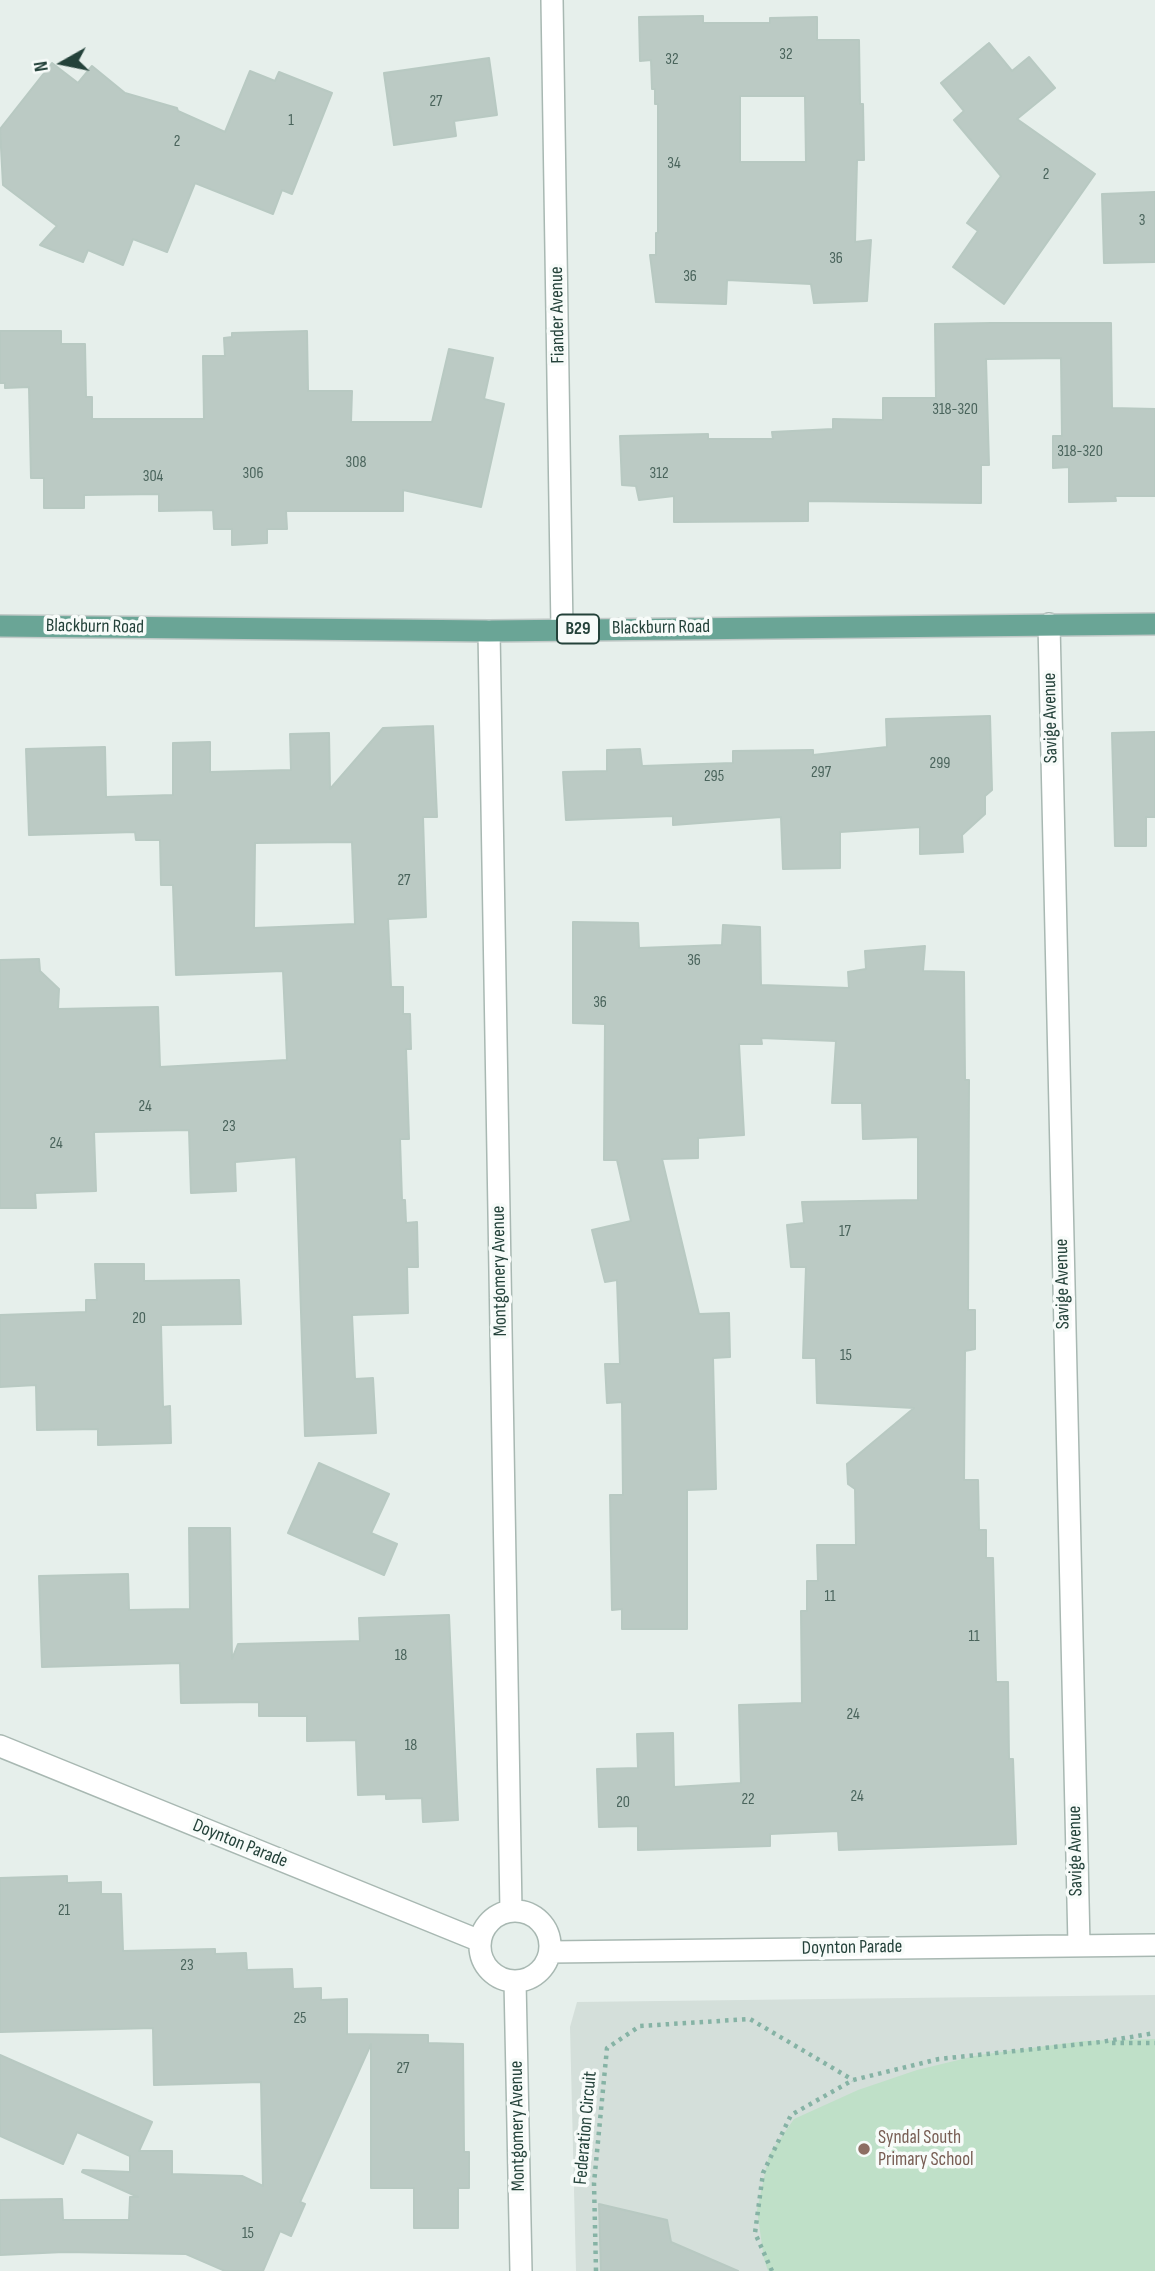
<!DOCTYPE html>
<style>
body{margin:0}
#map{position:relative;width:1155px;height:2271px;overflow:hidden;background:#e6efeb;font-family:"Sofia Sans Condensed",sans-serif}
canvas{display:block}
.north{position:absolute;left:28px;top:28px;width:70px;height:70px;-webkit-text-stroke:5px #f7fbf9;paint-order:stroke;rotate:261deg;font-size:19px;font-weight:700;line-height:28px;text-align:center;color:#24423a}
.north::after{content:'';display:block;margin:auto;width:24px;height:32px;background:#24423a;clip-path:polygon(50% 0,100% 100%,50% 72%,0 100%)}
</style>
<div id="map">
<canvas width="1155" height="2271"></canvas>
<div class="north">N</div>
</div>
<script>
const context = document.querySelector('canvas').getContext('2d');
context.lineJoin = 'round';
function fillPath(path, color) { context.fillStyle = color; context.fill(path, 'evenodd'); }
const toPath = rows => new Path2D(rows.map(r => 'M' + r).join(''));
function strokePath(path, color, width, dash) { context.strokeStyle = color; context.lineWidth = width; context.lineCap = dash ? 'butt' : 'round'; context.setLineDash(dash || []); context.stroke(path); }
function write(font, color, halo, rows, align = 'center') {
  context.font = font + ' "Sofia Sans Condensed",sans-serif'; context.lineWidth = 7; context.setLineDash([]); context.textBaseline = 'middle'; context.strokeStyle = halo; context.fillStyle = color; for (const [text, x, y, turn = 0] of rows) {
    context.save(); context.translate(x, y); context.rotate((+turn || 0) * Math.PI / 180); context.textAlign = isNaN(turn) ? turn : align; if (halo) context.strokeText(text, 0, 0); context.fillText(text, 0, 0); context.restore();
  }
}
const built = toPath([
 [1155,1995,1155,2271,576,2271,570,2027,577,2002]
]);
const green = toPath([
 [1155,2039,1155,2271,768,2271,764,2259,757,2210,769,2155,794,2119,858,2090,917,2070,979,2055,1084,2041]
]);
const building = toPath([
 [703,16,703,23,770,23,770,18,817,17,817,40,859,40,860,104,863,104,864,160,857,160,855,242,871,240,867,301,814,303,811,284,727,280,726,304,656,302,650,255,656,255,656,233,658,233,658,104,655,104,655,89,652,89,651,60,640,61,639,17,703,16],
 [740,96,805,96,806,162,740,162,740,96],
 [989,43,1012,71,1029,57,1055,88,1017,119,1095,174,1004,304,953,267,978,231,967,223,1001,176,954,120,964,111,941,83,989,43],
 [489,58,497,115,454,121,456,136,394,145,384,73,489,58],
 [52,63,78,83,92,66,125,93,177,108,178,111,225,132,250,71,275,81,279,72,332,93,292,194,282,190,273,214,195,183,167,252,133,239,123,265,88,250,83,262,40,245,57,226,3,185,0,129,52,63],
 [1155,192,1155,262,1104,263,1102,194,1155,192],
 [991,323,1111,323,1112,408,1155,409,1155,496,1115,496,1116,501,1069,502,1069,467,1053,468,1053,436,1062,436,1061,358,986,359,989,465,981,465,981,503,808,501,808,521,674,522,674,496,639,500,636,486,622,485,620,436,708,434,708,439,773,439,772,432,833,429,833,419,883,420,883,398,936,398,935,324,991,323],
 [0,331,61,331,61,344,85,344,86,397,92,397,92,419,204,419,203,356,225,356,224,338,232,337,232,333,307,331,308,391,352,391,351,422,432,422,449,349,493,358,484,399,504,404,481,507,403,490,403,511,286,511,287,529,267,529,267,543,232,545,232,529,214,529,213,510,159,511,159,494,84,495,84,508,44,508,44,478,31,478,29,387,5,388,5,383,0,383,0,331],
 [990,716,992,790,985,796,985,814,962,835,963,852,920,854,920,827,840,832,840,868,783,869,781,817,673,825,673,816,566,820,563,772,607,771,607,750,640,749,642,766,733,763,733,751,813,750,813,755,887,747,886,719,990,716],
 [433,726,437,817,423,817,426,917,388,919,391,987,403,987,403,1014,410,1014,411,1049,406,1049,409,1139,400,1139,402,1200,405,1200,406,1223,417,1222,418,1267,407,1267,408,1313,352,1315,355,1379,373,1378,376,1433,305,1436,296,1157,235,1162,236,1191,191,1193,189,1130,94,1132,96,1191,35,1193,36,1208,0,1208,0,960,39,959,40,971,59,989,58,1009,158,1007,160,1067,287,1060,283,971,176,975,173,885,161,885,160,840,136,840,135,832,29,835,26,749,105,747,106,797,173,795,173,743,210,742,210,772,291,770,290,734,329,733,330,789,383,728,433,726],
 [352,842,355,924,254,928,255,843,352,842],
 [1155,732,1155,817,1146,817,1146,846,1115,846,1112,733,1155,732],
 [573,922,638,923,639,948,722,945,723,925,760,927,761,985,849,988,848,972,866,969,865,951,925,946,923,971,964,972,965,1080,969,1080,968,1310,975,1310,975,1349,965,1351,964,1480,978,1480,979,1530,986,1530,986,1558,993,1558,996,1682,1008,1682,1009,1759,1013,1759,1016,1844,839,1850,838,1831,770,1834,770,1846,638,1850,638,1826,599,1827,597,1769,638,1768,637,1734,673,1733,674,1787,741,1783,739,1705,802,1703,801,1611,807,1611,807,1581,818,1581,817,1545,856,1545,855,1489,848,1484,847,1464,914,1408,817,1403,816,1358,803,1358,806,1267,791,1267,787,1225,804,1223,802,1202,918,1200,918,1137,863,1139,862,1103,832,1103,836,1041,761,1038,762,1044,739,1044,744,1135,698,1138,698,1158,662,1159,699,1314,729,1313,730,1357,713,1358,716,1489,687,1490,687,1629,622,1629,622,1609,612,1610,610,1495,623,1495,622,1402,607,1403,605,1364,620,1364,617,1280,605,1282,592,1230,631,1221,617,1160,604,1160,605,1024,573,1023,573,922],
 [95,1264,144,1264,144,1281,239,1280,241,1324,161,1325,163,1407,170,1406,171,1443,98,1445,98,1429,37,1430,36,1385,0,1387,0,1315,86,1312,86,1300,97,1300,95,1264],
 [319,1463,389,1494,371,1533,397,1544,384,1575,288,1533,319,1463],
 [189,1528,230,1528,232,1659,238,1644,360,1641,359,1618,449,1615,458,1820,423,1822,422,1798,386,1799,386,1794,358,1795,356,1740,307,1741,307,1716,259,1716,259,1702,181,1703,180,1663,42,1667,39,1576,128,1574,129,1610,190,1609,189,1528],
 [67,1876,67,1883,101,1882,101,1894,121,1894,123,1951,215,1949,215,1954,246,1953,247,1970,292,1969,293,1989,321,1988,321,2000,347,1999,347,2034,428,2035,428,2043,463,2044,464,2152,469,2152,469,2188,458,2188,458,2228,414,2228,414,2188,371,2188,371,2044,300,2202,305,2204,291,2236,280,2231,263,2271,225,2271,186,2254,64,2252,0,2255,0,2200,62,2199,63,2220,129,2220,130,2197,138,2197,82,2172,83,2170,130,2172,130,2156,77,2132,63,2164,0,2136,0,2055,152,2122,139,2151,172,2151,172,2174,242,2176,263,2186,261,2082,154,2085,153,2028,0,2032,0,1878,67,1876],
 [599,2204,667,2220,671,2242,738,2271,601,2271,599,2204]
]);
const path = toPath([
 [1112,2043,1155,2043],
 [596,2271,594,2183,607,2048,640,2026,750,2019,853,2080],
 [772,2271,755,2233,763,2173,791,2115,853,2080,939,2059,1101,2042,1155,2033]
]);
const street = toPath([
 [552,0,562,630],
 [1049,624,1079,1945],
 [489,631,511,1911],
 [0,1746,480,1941],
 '480 1946a35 35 0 1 1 70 0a35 35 0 1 1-70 0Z',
 [550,1952,1155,1945],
 [515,1981,521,2271]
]);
const primary = toPath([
 [0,626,489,631,1155,624]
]);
const markers = [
 [864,2149,7,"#8d6e63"]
];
const numberNames = [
 ["32",786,55],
 ["32",672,60],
 ["27",436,102],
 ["1",291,121],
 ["2",177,142],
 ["34",674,164],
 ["2",1046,175],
 ["3",1142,221],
 ["36",836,259],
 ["36",690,277],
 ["318-320",955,410],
 ["318-320",1080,452],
 ["308",356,463],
 ["306",253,474],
 ["312",659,474],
 ["304",153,477],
 ["299",940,764],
 ["297",821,773],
 ["295",714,777],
 ["27",404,881],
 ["36",694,961],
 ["36",600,1003],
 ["24",145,1107],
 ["23",229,1127],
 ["24",56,1144],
 ["17",845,1232],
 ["20",139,1319],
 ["15",846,1356],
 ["11",830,1597],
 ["11",974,1637],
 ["18",401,1656],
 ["24",853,1715],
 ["18",411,1746],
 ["24",857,1797],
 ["22",748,1800],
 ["20",623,1803],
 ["21",64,1911],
 ["23",187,1966],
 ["25",300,2019],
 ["27",403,2069],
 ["15",248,2234]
];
const shields = [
 [578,629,42]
];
const shieldNames = [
 ["B29",578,629]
];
const streetNames = [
 ["Fiander Avenue",558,315,-91],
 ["Blackburn Road",95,627,1],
 ["Blackburn Road",661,628,-1],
 ["Savige Avenue",1051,718,-91],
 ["Montgomery Avenue",500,1271,-91],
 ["Savige Avenue",1063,1284,-91],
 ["Doynton Parade",240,1844,22],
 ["Savige Avenue",1076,1851,-91],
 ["Doynton Parade",852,1948,-1],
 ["Montgomery Avenue",518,2126,-91],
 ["Federation Circuit",586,2128,-85]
];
const educationNames = [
 ["Syndal South",878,2138],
 ["Primary School",878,2160]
];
fillPath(built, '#d4dfda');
fillPath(green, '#bfe0c8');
fillPath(building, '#bbcac4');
strokePath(building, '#b8c9c2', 2);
strokePath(street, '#a8b8b2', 24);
strokePath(primary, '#c2cac8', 24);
strokePath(path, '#86b3a5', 4.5, [3.5, 5]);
strokePath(street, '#fff', 21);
strokePath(primary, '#6aa596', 21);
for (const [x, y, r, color] of markers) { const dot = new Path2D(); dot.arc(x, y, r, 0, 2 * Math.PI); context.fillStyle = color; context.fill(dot); strokePath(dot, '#f7fbf9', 2.5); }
write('16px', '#4a645c', null, numberNames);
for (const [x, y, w] of shields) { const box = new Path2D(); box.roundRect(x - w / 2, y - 14.5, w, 29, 5); context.fillStyle = '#f7fbf9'; context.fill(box); strokePath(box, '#24423a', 2); }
write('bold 18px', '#24423a', null, shieldNames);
write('19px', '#24423a', '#f7fbf9', streetNames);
write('19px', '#785e54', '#f7fbf9', educationNames, 'left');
</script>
